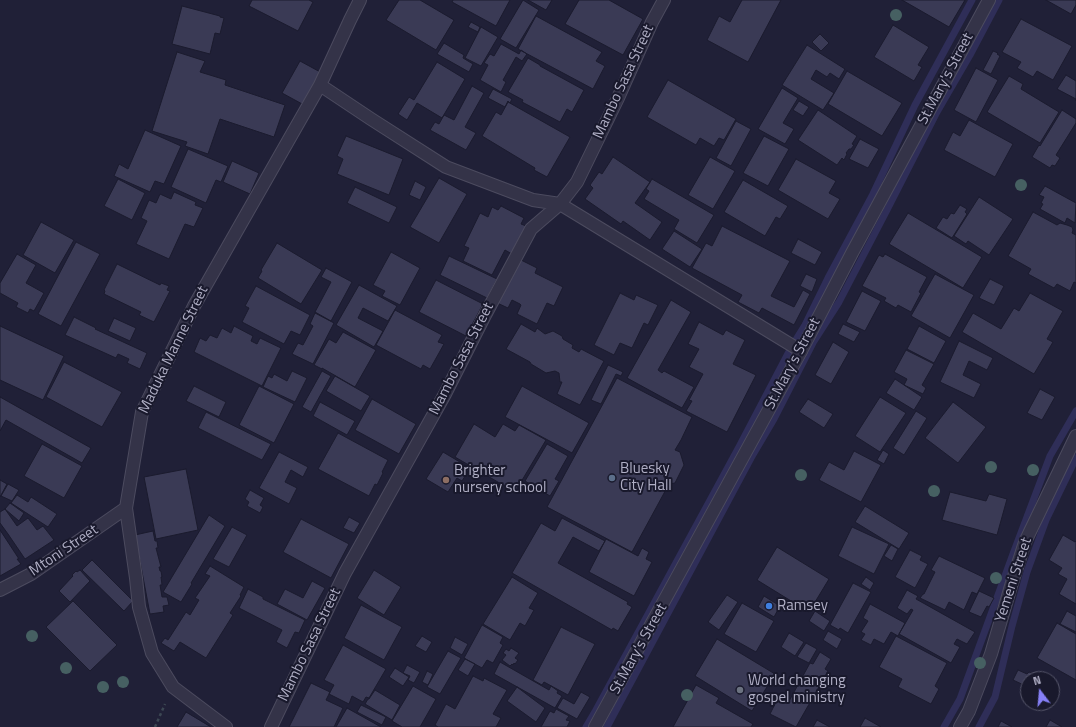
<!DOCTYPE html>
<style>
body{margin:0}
#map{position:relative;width:1076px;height:727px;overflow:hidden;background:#202037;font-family:"Titillium Web",sans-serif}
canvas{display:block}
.north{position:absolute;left:1020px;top:671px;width:40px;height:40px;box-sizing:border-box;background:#19192c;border:1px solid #555569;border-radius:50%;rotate:344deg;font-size:11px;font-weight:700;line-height:16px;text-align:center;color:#afaec4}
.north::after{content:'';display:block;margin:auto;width:14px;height:18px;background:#8680f7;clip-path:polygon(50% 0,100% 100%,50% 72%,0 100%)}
</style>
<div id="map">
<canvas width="1076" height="727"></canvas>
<div class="north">N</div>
</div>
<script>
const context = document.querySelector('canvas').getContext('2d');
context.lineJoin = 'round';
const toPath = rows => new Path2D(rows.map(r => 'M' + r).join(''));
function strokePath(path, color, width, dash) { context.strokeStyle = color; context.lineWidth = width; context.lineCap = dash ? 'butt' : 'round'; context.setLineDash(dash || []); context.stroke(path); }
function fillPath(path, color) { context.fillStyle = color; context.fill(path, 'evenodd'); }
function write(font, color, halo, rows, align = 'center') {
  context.font = font + ' "Titillium Web",sans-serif'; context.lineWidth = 4; context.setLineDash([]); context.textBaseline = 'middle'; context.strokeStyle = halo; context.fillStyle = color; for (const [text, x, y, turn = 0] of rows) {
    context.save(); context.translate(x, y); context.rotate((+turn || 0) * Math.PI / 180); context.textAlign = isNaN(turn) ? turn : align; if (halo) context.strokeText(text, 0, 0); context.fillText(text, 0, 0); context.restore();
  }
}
const stream = toPath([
 [586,727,596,710,739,447,792,346,805,325,828,278,872,196,915,105,972,0],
 [607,727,751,458,774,419,814,341,839,302,887,210,937,112,970,55,999,0],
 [944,727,960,699,1013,554,1050,456,1076,411],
 [979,727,995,697,1012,626,1027,572,1046,520,1076,458]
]);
const building = toPath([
 [252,0,309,0,313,2,298,31,249,6,252,0],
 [399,0,420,0,454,20,436,50,386,20,399,0],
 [453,0,510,0,496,26,452,2,453,0],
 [523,0,539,10,516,48,500,39,523,0],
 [528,0,552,0,546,10,528,0],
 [579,0,609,0,643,19,623,55,565,24,579,0],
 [742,0,781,0,748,62,707,40,719,16,730,22,742,0],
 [902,0,965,0,949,27,902,0],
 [1046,0,1076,0,1076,5,1071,14,1046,0],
 [182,6,220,16,220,17,224,18,220,34,215,33,210,54,172,44,182,6],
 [536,16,602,52,596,61,605,66,593,89,518,49,536,16],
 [1021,19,1072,46,1053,80,1037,71,1033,77,1017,68,1021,62,1002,52,1021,19],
 [471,22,480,27,478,32,468,27,471,22],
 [893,25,929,47,918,65,922,67,914,81,874,57,893,25],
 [481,27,498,37,481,66,465,58,481,27],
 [820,34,829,43,821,51,812,42,820,34],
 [444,43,464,55,463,58,473,64,469,72,437,54,444,43],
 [501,44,519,54,521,50,527,54,522,61,516,57,503,80,506,82,501,92,480,80,488,65,484,63,490,54,494,56,501,44],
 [807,45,845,69,839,79,830,73,827,77,816,70,811,79,834,93,823,110,782,85,807,45],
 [993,51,998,53,997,54,1000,56,991,74,983,70,993,51],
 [177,52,205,61,200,72,226,80,225,85,285,105,274,137,220,119,208,154,185,146,187,142,152,131,177,52],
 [528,58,540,65,540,66,584,90,572,112,567,109,560,122,522,102,523,100,508,92,528,58],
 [300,61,322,73,304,105,282,93,300,61],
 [437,62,465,79,442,118,417,103,407,120,398,114,409,97,414,100,437,62],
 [976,68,998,80,976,122,954,110,976,68],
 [847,71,902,103,882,136,828,104,847,71],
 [1066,75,1076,81,1076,101,1076,99,1057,89,1066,75],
 [1009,76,1023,84,1021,89,1059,112,1040,143,987,112,1009,76],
 [668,80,736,119,724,140,719,138,714,146,700,138,696,145,647,117,668,80],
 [472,86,484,93,465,127,476,133,466,150,430,130,435,122,439,124,444,115,454,120,472,86],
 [782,88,798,98,783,123,794,129,785,144,758,129,782,88],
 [493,89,512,99,510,103,508,101,505,107,488,98,493,89],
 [799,101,809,107,803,116,793,110,799,101],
 [508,102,570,137,547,177,534,170,535,168,482,136,496,112,501,115,508,102],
 [818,110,857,136,852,144,854,145,851,149,849,149,846,153,847,154,844,160,842,158,837,165,798,140,818,110],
 [1062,110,1076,119,1076,123,1056,155,1060,158,1055,166,1052,165,1050,168,1032,157,1039,145,1040,146,1062,110],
 [969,120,1013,144,995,177,944,150,953,132,960,136,969,120],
 [736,121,751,129,731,166,716,158,736,121],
 [145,130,181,146,164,184,155,181,150,192,114,176,119,164,128,169,145,130],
 [346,136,403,159,389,195,337,174,343,159,337,156,346,136],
 [764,136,789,149,768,186,743,173,764,136],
 [860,139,879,149,868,168,849,159,860,139],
 [188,149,228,166,221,182,216,180,206,203,171,187,188,149],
 [613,157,650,182,635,203,662,222,650,240,623,221,621,224,585,199,593,188,590,185,599,172,602,174,613,157],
 [710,157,735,171,713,209,688,195,710,157],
 [796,159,836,181,829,193,840,199,828,219,778,190,796,159],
 [232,161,259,173,250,194,223,182,232,161],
 [439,178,467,194,439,243,410,227,439,178],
 [118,179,145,193,132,220,104,206,118,179],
 [652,179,714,215,697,243,674,229,679,220,644,199,649,191,646,189,652,179],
 [743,180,788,206,780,219,776,217,765,236,724,212,743,180],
 [415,181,426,187,420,200,409,195,415,181],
 [1045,186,1076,203,1075,223,1067,218,1065,223,1040,209,1043,204,1041,203,1044,197,1039,195,1045,186],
 [355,187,397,207,389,223,347,203,355,187],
 [174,192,196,202,195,205,203,208,194,227,185,224,169,259,136,244,147,221,141,218,149,200,156,203,160,194,171,199,174,192],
 [979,197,1013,219,989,255,968,241,966,244,954,236,979,197],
 [960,205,967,209,965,212,967,214,952,238,936,228,943,217,947,219,951,213,954,214,960,205],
 [501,206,524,218,521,224,526,226,512,254,505,250,492,275,463,261,469,248,464,246,480,213,488,217,492,207,498,210,501,206],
 [1033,212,1057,225,1060,223,1067,225,1072,227,1073,230,1072,233,1076,235,1076,283,1074,282,1070,291,1057,284,1054,288,1028,274,1031,269,1008,256,1033,212],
 [908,213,982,257,963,288,889,244,908,213],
 [41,222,74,240,55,273,23,255,41,222],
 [722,226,790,261,771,296,794,307,803,290,810,294,794,325,762,308,759,313,738,302,742,295,692,268,706,243,712,246,722,226],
 [674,231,702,249,690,267,662,249,674,231],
 [798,239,822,252,815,265,791,253,798,239],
 [76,242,100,254,61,326,38,314,76,242],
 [277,243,322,270,301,304,258,278,262,271,261,270,277,243],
 [391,252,420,268,400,305,382,296,385,291,373,285,391,252],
 [17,254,36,265,26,283,44,293,34,311,30,309,28,313,16,307,18,303,0,293,0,283,17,254],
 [885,254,927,277,919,292,921,293,911,312,898,305,896,308,884,301,886,298,862,286,879,255,883,257,885,254],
 [449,256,497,279,487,298,440,275,449,256],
 [517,258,537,268,535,273,563,287,554,306,547,303,537,324,517,314,521,305,520,304,512,300,508,308,495,302,517,258],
 [117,264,160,285,161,283,169,286,167,290,170,291,154,322,139,315,141,312,104,294,105,291,104,290,117,264],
 [326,268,352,282,331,321,315,312,331,282,321,277,326,268],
 [806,274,817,279,812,292,800,286,806,274],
 [935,274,974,295,950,338,911,316,935,274],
 [990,279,1004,286,994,305,979,298,990,279],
 [436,280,483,304,466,336,419,312,436,280],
 [359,285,397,306,388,321,363,308,358,318,383,331,374,347,336,325,359,285],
 [256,286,310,315,300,335,291,331,284,344,242,322,249,308,245,306,256,286],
 [862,291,881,301,865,331,846,322,862,291],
 [620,293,634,300,636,295,658,305,648,325,644,323,632,348,620,343,614,355,594,345,620,293],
 [1030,293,1063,311,1047,339,1053,342,1034,374,962,332,973,313,1001,329,1014,308,1019,311,1030,293],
 [671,300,691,312,658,370,662,373,664,371,694,387,682,408,627,378,671,300],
 [395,310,442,335,438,342,444,344,430,369,423,365,421,369,376,345,395,310],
 [315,313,334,323,313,364,292,354,298,343,303,345,313,326,310,324,315,313],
 [74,317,96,328,95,329,147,353,140,369,127,363,129,359,118,354,116,358,65,335,74,317],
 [114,318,136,328,130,341,108,331,114,318],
 [699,322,723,335,726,330,745,340,733,364,756,375,727,432,686,411,692,401,689,400,703,374,689,367,699,349,688,344,699,322],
 [521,324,535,332,537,328,545,334,553,331,562,336,563,339,573,345,572,348,579,352,581,349,604,361,580,405,557,394,562,382,560,382,559,373,555,371,546,373,531,364,530,362,506,349,521,324],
 [843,324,860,332,854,342,838,334,843,324],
 [0,326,64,356,43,400,0,380,0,326],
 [234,326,253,336,251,341,257,344,260,338,281,348,262,386,194,352,200,338,206,341,210,335,217,338,222,328,231,333,234,326],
 [919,326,946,341,934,363,907,349,919,326],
 [343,332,376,350,355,387,322,368,322,369,314,365,329,339,336,343,343,332],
 [959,341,993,358,987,370,969,361,963,375,981,384,974,398,940,382,959,341],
 [833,342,849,352,831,384,815,375,833,342],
 [906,350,934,364,922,385,926,388,923,394,904,385,907,379,894,372,906,350],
 [64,362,122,392,102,427,46,397,64,362],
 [608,365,623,372,621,376,616,374,601,404,591,400,608,365],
 [292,371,307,378,295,402,263,387,268,376,272,378,274,374,287,381,292,371],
 [322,371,331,376,311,412,302,407,322,371],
 [335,376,370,396,361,411,326,391,335,376],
 [617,378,692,417,681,440,675,450,680,452,684,465,675,483,669,484,632,552,547,507,617,378],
 [895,379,922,397,914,410,886,393,895,379],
 [194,386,226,402,219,417,186,401,194,386],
 [259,386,294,404,274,443,239,425,259,386],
 [522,386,589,423,572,453,505,417,522,386],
 [1040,389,1055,397,1042,420,1027,413,1040,389],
 [0,397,91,448,82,463,6,420,0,431,0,397],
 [880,397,906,413,880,452,855,436,880,397],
 [372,399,416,424,399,454,355,430,372,399],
 [808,399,833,414,824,428,799,412,808,399],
 [320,402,355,421,347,435,313,416,320,402],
 [953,402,986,427,958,463,925,438,953,402],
 [916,411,927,418,904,455,893,448,916,411],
 [206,412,271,444,262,460,198,428,206,412],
 [474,424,495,437,503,424,515,431,519,425,546,440,515,492,455,457,474,424],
 [338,433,388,460,382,472,383,473,377,485,375,484,369,496,318,469,338,433],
 [42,444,82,466,64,498,24,476,42,444],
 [547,444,568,456,555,479,559,481,550,496,525,481,547,444],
 [883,450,889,454,884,464,877,460,883,450],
 [854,451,881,465,861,502,819,480,829,462,844,470,854,451],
 [279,452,308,467,303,477,291,470,285,482,297,488,289,504,259,488,279,452],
 [443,452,470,468,462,481,457,478,448,492,426,479,443,452],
 [186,469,198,530,156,539,144,477,186,469],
 [0,480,7,484,0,497,0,480],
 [8,484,19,490,12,501,1,496,8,484],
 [250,490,264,498,260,505,263,507,260,513,247,506,249,502,245,499,250,490],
 [950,492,986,501,989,494,1007,499,997,535,942,520,950,492],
 [17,495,28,502,31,497,57,514,48,527,11,503,17,495],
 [10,503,24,513,19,521,5,509,10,503],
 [865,506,909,533,899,549,855,522,865,506],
 [5,509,17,526,28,518,37,530,43,526,54,540,25,559,8,534,0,523,0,512,5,509],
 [209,515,225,526,191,583,192,584,181,602,163,592,209,515],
 [349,517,360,523,354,533,343,528,349,517],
 [562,518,605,541,599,551,573,537,558,563,628,602,627,604,632,607,618,631,613,628,612,630,512,573,541,523,555,531,562,518],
 [301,519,349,544,331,578,283,552,301,519],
 [232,527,247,535,229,567,213,559,232,527],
 [852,527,889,544,874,574,838,556,852,527],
 [0,530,19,559,17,559,21,564,0,576,0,530],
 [153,531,155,541,157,541,158,548,156,548,161,567,159,567,160,571,161,571,162,577,161,577,162,585,160,585,162,597,167,597,169,605,163,606,164,612,150,614,135,535,153,531],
 [1063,535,1075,542,1076,541,1076,604,1059,594,1067,579,1058,574,1062,568,1049,560,1063,535],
 [606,539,638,556,642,548,649,552,646,559,652,562,634,596,589,572,606,539],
 [891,545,898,549,892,561,884,556,891,545],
 [777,547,829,579,809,612,757,580,777,547],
 [910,550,922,556,920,560,928,564,915,588,895,577,910,550],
 [939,556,985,578,977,594,972,592,964,610,949,602,945,610,920,598,923,594,924,594,935,572,931,570,939,556],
 [92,560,133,601,124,611,82,570,92,560],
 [210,566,244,587,240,595,241,596,230,613,233,615,206,658,180,642,174,651,161,643,165,638,168,640,186,612,190,615,199,600,195,598,210,576,205,574,210,566],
 [80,570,90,581,70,602,59,591,73,576,72,575,76,571,77,572,80,570],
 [374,570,401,587,384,615,357,598,374,570],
 [512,577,538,593,529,608,534,610,525,626,520,623,510,640,483,624,512,577],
 [866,577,874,583,870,590,861,584,866,577],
 [312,581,325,588,307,620,277,604,285,589,303,598,312,581],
 [853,583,871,592,848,633,840,628,839,630,830,625,853,583],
 [248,589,263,597,263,599,305,620,299,633,295,632,287,648,276,642,282,630,239,608,248,589],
 [907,590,918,596,916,599,975,632,967,644,957,639,954,644,960,647,951,663,899,634,913,610,911,609,907,614,897,608,907,590],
 [979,591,994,598,989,607,987,606,981,617,969,612,979,591],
 [727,595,738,602,719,630,708,622,727,595],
 [764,596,780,606,774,617,758,607,764,596],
 [73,601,117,645,90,671,46,627,73,601],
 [742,603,774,621,756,652,724,634,742,603],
 [870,604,905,623,898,636,891,632,884,644,874,639,871,645,861,640,865,634,861,632,868,621,863,618,870,604],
 [361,605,402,627,384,660,344,638,361,605],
 [815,611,830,621,824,631,809,621,815,611],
 [1067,611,1076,616,1076,632,1060,624,1067,611],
 [1057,623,1076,634,1076,680,1037,658,1057,623],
 [482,625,503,637,500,643,503,645,493,663,487,660,482,668,464,658,482,625],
 [561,627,595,644,568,695,544,682,542,685,533,680,561,627],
 [828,631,842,639,837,649,823,640,828,631],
 [789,633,804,642,795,656,781,647,789,633],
 [422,636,432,642,426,652,415,646,422,636],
 [896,636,947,663,935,686,939,689,931,704,898,687,902,679,879,667,896,636],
 [455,637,468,644,462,655,450,648,455,637],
 [717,639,775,674,752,711,695,676,717,639],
 [806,643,817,649,809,663,797,657,806,643],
 [343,645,386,669,369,698,366,697,363,702,352,696,349,704,329,694,334,685,324,680,343,645],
 [511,648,519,653,515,658,518,660,515,664,514,663,513,665,512,664,510,666,502,660,506,655,503,653,506,649,509,651,511,648],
 [448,651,461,658,440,694,427,687,448,651],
 [820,652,831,659,825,669,828,671,796,727,770,714,778,698,788,703,810,663,813,664,820,652],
 [465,659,475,664,468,676,458,670,465,659],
 [500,662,549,690,551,686,558,691,557,693,562,696,555,708,494,674,500,662],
 [407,665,420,672,414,683,408,680,410,676,403,673,407,665],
 [395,668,409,677,403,686,389,677,395,668],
 [1018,670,1027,674,1029,672,1038,675,1036,679,1028,679,1028,687,1013,680,1018,670],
 [427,671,433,674,428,685,422,682,427,671],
 [473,676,483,681,484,678,507,690,493,714,501,718,496,727,438,727,435,725,446,704,455,709,473,676],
 [311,683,330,692,326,700,343,708,334,727,289,727,311,683],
 [696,685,719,698,716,703,753,724,751,727,673,727,696,685],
 [413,686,436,699,420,727,402,727,392,721,413,686],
 [517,687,545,708,536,722,507,701,517,687],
 [375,690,400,705,392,720,365,704,368,699,369,699,375,690],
 [581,692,590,697,577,719,557,708,563,698,574,704,581,692],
 [361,705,386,717,382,725,357,712,361,705],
 [347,708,381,727,336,727,347,708],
 [556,709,569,716,566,720,570,721,567,727,541,727,550,711,554,713,556,709],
 [186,712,211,727,177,727,186,712],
 [865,718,881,727,860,727,865,718],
 [817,720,830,727,813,727,817,720],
 [1050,720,1062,727,1046,727,1050,720],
 [1001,721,1012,727,998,727,1001,721]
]);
const path = toPath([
 [155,727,165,704]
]);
const minor = toPath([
 [320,85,371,119,446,167,533,200,560,204,801,351],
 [0,590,31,574,126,508],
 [226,727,173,687,152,653,139,607,136,578,126,508,142,412,194,306,320,85,350,20,360,0],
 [271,727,345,573,445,394,484,317,531,229,560,204,577,182,618,98,652,22,664,0],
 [960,727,969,711,991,654,1011,586,1025,542,1076,436]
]);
const tertiary = toPath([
 [595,727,801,351,852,253,989,0]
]);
const trees = [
 [896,15],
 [1021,185],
 [991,467],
 [1033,470],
 [801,475],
 [934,491],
 [996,578],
 [32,636],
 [980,663],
 [66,668],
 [123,682],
 [103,687],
 [687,695]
];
const markers = [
 [612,478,4,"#5c6f8a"],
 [446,480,4,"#8d6e63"],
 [769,606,4,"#3f7fe0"],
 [740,690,4,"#6b7280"]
];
const streetNames = [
 ["St.Mary's Street",946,79,-62],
 ["Mambo Sasa Street",624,82,-65],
 ["Maduka Manne Street",174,350,-64],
 ["Mambo Sasa Street",462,359,-63],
 ["St.Mary's Street",793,364,-62],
 ["Mtoni Street",64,551,-34],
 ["Yemeni Street",1014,580,-72],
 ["Mambo Sasa Street",310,645,-64],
 ["St.Mary's Street",639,649,-61]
];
const poiNames = [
 ["Bluesky",620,469],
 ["City Hall",620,486],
 ["Brighter",454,471],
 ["nursery school",454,488],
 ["Ramsey",777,606],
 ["World changing",748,681],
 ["gospel ministry",748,698]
];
strokePath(stream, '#2f2e58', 7);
fillPath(building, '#3a3a55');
strokePath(building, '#1b1b2e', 1);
strokePath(minor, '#4c4b5f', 14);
strokePath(tertiary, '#4c4b5f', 14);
strokePath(path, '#3c4753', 2.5, [3, 3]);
strokePath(minor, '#343348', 12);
strokePath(tertiary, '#343348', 12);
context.fillStyle = '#466062';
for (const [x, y] of trees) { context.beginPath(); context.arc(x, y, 6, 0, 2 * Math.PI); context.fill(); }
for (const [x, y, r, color] of markers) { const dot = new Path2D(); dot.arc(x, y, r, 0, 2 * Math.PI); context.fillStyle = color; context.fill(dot); strokePath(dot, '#19192c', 1.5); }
write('15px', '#afaec4', '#19192c', streetNames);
write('15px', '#afaec4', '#19192c', poiNames, 'left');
</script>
